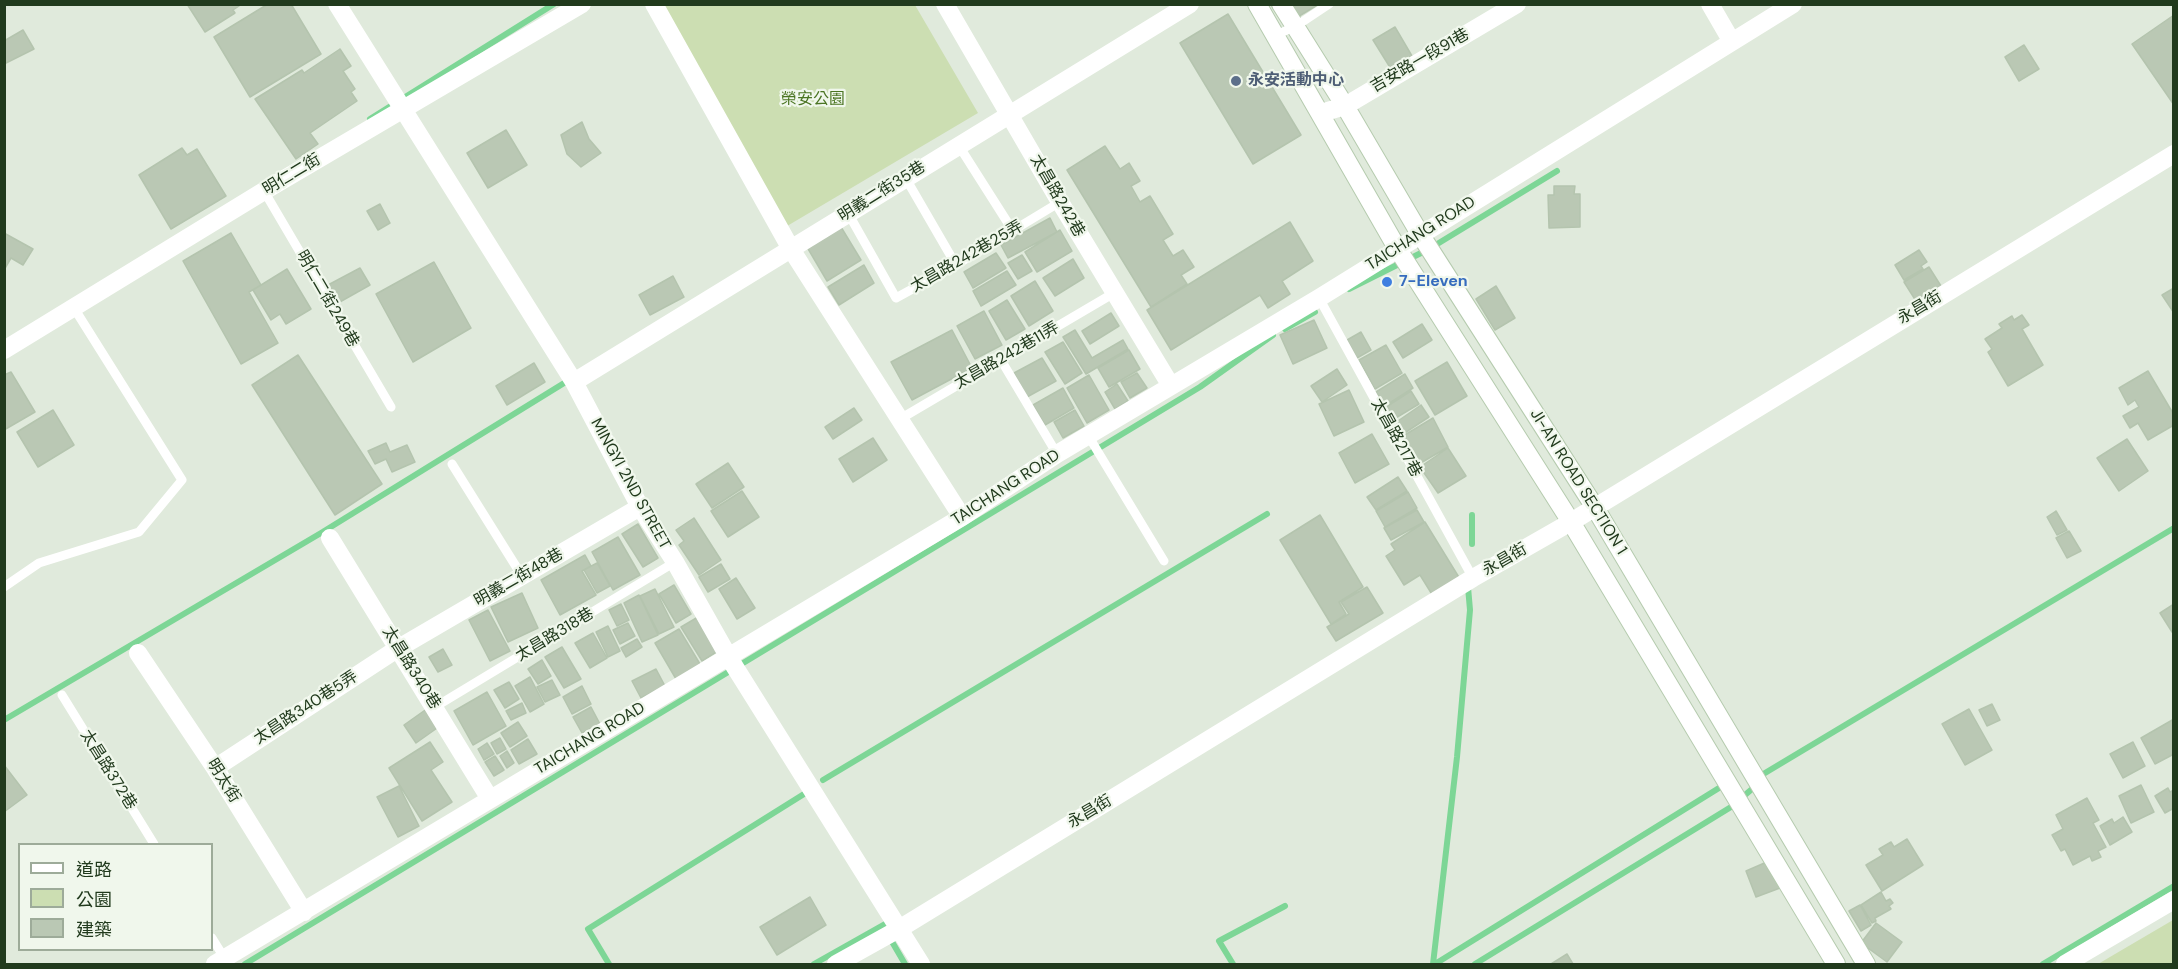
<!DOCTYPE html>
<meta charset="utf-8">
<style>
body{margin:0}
#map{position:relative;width:2178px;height:969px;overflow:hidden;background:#e0eadc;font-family:"DM Sans","Noto Sans TC",sans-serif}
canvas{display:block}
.frame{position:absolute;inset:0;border:6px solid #213a1d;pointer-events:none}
.legend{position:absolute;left:18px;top:843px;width:195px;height:108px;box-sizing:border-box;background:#f0f7ec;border:2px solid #9dab99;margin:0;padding:8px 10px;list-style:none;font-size:18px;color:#213a1d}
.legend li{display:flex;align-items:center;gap:12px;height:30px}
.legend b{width:30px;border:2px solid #9dab99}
</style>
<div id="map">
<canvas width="2178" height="969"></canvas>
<div class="frame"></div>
<ul class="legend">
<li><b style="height:8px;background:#fff"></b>道路</li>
<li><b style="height:16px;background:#ccdeb2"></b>公園</li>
<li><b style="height:16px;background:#bac8b4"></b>建築</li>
</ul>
</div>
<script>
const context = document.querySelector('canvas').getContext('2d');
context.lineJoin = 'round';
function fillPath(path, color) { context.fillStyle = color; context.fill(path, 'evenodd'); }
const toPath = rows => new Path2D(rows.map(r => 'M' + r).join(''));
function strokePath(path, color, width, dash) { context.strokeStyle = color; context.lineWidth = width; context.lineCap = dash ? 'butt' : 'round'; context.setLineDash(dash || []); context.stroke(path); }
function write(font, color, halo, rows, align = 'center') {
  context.font = font + ' "DM Sans","Noto Sans TC",sans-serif'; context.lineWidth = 4.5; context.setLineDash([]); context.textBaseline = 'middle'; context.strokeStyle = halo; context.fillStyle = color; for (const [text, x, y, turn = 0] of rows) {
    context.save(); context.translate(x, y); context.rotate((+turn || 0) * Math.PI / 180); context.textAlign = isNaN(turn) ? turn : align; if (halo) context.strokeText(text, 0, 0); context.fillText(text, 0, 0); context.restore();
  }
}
const green = toPath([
 [650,5,915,5,978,113,777,232],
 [2173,920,2173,964,2098,964]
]);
const stream = toPath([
 [370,119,554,4],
 [1349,289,1429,249,1557,171],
 [1285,329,1315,312],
 [1472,515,1472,544],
 [4,720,321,533,569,380],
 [823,780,1267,514],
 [891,940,905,964],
 [245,964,1200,387,1273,335],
 [609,964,588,929,804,794],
 [814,964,885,924],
 [1233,964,1219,941,1285,906],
 [1433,964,1457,757,1470,610,1468,587],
 [1435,964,1719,788],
 [1475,964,1731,807,1759,783,1760,776,2174,528],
 [2043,964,2174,886]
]);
const building = toPath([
 [187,4,242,4,233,10,235,13,205,32,187,4],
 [268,4,291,4,321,54,250,97,214,37,268,4],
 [1288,4,1319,4,1296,18,1288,4],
 [1228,14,1301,135,1253,164,1180,43,1228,14],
 [2174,15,2174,105,2132,44,2174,15],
 [1395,27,1412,56,1391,69,1373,40,1395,27],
 [23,30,34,49,4,64,4,41,23,30],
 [2024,45,2039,69,2019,81,2005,57,2024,45],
 [340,49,351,66,343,71,355,89,351,92,357,101,310,133,318,144,296,159,255,99,302,70,304,73,340,49],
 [582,122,589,139,601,153,581,167,567,154,561,135,582,122],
 [506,130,527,165,488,188,467,153,506,130],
 [1105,146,1120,169,1129,163,1140,181,1131,186,1140,202,1150,196,1173,234,1163,240,1173,256,1183,250,1194,267,1181,275,1187,284,1151,307,1067,170,1105,146],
 [182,148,187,155,197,149,226,196,171,229,139,175,182,148],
 [1554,186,1575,186,1574,194,1580,194,1580,227,1549,228,1548,195,1554,195,1554,186],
 [380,204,390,223,378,230,367,211,380,204],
 [1050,218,1057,232,1008,258,1001,245,1050,218],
 [1290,222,1313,261,1282,281,1290,294,1268,308,1260,295,1171,350,1147,310,1290,222],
 [841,227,861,260,827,281,807,247,841,227],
 [1060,230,1072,251,1037,272,1025,252,1060,230],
 [4,233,33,249,23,265,11,258,4,270,4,233],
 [231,233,261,285,249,292,278,343,241,364,183,261,231,233],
 [1919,250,1927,262,1921,266,1923,269,1904,280,1895,265,1919,250],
 [996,253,1006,268,973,288,964,272,996,253],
 [1022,255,1032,271,1018,279,1008,263,1022,255],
 [1073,259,1084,278,1055,296,1043,278,1073,259],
 [434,262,471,328,413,362,376,294,434,262],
 [864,265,874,283,839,305,828,287,864,265],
 [1929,267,1941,286,1916,301,1904,282,1929,267],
 [360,268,370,285,338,303,328,285,360,268],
 [287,269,311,309,286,324,280,314,271,320,253,290,287,269],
 [1007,271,1016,285,981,306,973,291,1007,271],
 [673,276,684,297,650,315,639,295,673,276],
 [1035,281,1053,311,1029,326,1011,296,1035,281],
 [1496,286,1515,318,1495,330,1476,299,1496,286],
 [2174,288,2174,313,2162,295,2174,288],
 [1007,300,1025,329,1006,340,989,311,1007,300],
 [984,311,1002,345,975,359,957,326,984,311],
 [1111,313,1119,326,1090,344,1082,331,1111,313],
 [2022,315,2029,325,2022,329,2043,365,2008,386,1988,352,1992,349,1985,339,2002,328,1999,324,2012,316,2014,320,2022,315],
 [1314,320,1327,348,1293,364,1280,335,1314,320],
 [1422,324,1432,340,1403,358,1393,342,1422,324],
 [952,330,972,368,912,400,891,362,952,330],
 [1075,330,1092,358,1123,340,1128,349,1086,374,1063,337,1075,330],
 [1361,332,1371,350,1357,358,1347,340,1361,332],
 [1063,342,1082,373,1065,384,1045,352,1063,342],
 [1386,345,1402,373,1375,389,1359,360,1386,345],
 [1129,350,1140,369,1109,387,1098,368,1129,350],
 [298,355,382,484,335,515,252,385,298,355],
 [1042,358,1056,381,1027,397,1014,373,1042,358],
 [1447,362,1467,396,1435,415,1415,381,1447,362],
 [534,363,545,382,507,405,496,386,534,363],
 [1337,369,1347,385,1322,402,1311,386,1337,369],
 [2148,371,2174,415,2174,425,2148,440,2138,423,2130,428,2123,416,2139,407,2135,400,2128,405,2119,388,2148,371],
 [11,372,35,412,4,430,4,375,11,372],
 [1137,373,1147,388,1130,398,1121,382,1137,373],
 [1405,374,1413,388,1385,406,1376,392,1405,374],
 [1089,375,1109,410,1087,423,1067,388,1089,375],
 [1117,384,1128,401,1115,409,1105,392,1117,384],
 [1063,388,1074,408,1045,425,1033,405,1063,388],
 [1349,390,1364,422,1334,436,1319,404,1349,390],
 [1411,391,1419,404,1394,419,1386,407,1411,391],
 [1421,405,1429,417,1403,434,1395,423,1421,405],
 [854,408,862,420,833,439,825,427,854,408],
 [53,410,74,445,38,467,17,432,53,410],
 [1075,410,1084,426,1063,438,1054,422,1075,410],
 [1433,418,1448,447,1419,464,1403,436,1433,418],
 [1372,434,1389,464,1355,483,1339,453,1372,434],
 [873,438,887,460,853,482,839,459,873,438],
 [2127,439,2148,471,2119,491,2097,458,2127,439],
 [386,443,390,452,407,445,415,462,392,472,386,459,375,464,368,451,386,443],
 [1448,448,1466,476,1438,493,1420,467,1448,448],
 [728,463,744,487,712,508,696,484,728,463],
 [1398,477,1407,491,1376,510,1367,497,1398,477],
 [742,491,759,517,728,537,711,511,742,491],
 [1408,492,1417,508,1385,527,1376,511,1408,492],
 [1417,510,1424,522,1391,540,1384,528,1417,510],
 [2056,511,2067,530,2057,535,2047,517,2056,511],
 [1320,515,1363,587,1339,602,1346,614,1331,624,1280,540,1320,515],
 [694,518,721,560,699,575,679,545,684,541,676,530,694,518],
 [1425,522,1460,579,1433,596,1420,575,1404,585,1386,556,1395,550,1391,544,1425,522],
 [638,524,658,558,643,567,622,534,638,524],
 [2069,531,2081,551,2067,558,2056,538,2069,531],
 [618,537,640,575,613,590,592,552,618,537],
 [585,555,591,566,582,571,596,595,560,615,541,580,585,555],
 [597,563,610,586,597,593,584,570,597,563],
 [721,564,730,579,708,592,699,577,721,564],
 [736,578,755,608,737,619,719,589,736,578],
 [674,585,691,614,676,623,659,594,674,585],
 [1367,587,1383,613,1336,641,1327,627,1349,614,1341,602,1367,587],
 [655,589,674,627,659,634,640,596,655,589],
 [522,593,538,628,508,642,491,607,522,593],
 [639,595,658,635,642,642,624,603,639,595],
 [621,604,629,620,617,626,609,610,621,604],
 [2174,604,2174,631,2172,632,2160,613,2174,604],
 [488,610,510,651,490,661,469,620,488,610],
 [698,617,718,651,702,661,681,627,698,617],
 [628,623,635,636,620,644,613,630,628,623],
 [608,626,620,651,608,657,596,632,608,626],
 [679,629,700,664,676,679,655,643,679,629],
 [593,633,607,658,590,668,575,643,593,633],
 [637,639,642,647,626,657,621,648,637,639],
 [562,647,581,679,564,688,545,657,562,647],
 [443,649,452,665,438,672,429,657,443,649],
 [542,660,551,676,538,684,528,669,542,660],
 [656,669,665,686,641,698,632,681,656,669],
 [530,677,544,704,530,712,515,686,530,677],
 [552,680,560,695,545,702,537,687,552,680],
 [509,682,519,699,505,708,494,690,509,682],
 [582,686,591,704,572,714,563,697,582,686],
 [487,692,506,726,473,745,454,711,487,692],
 [522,703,526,713,511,720,506,711,522,703],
 [1992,704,2000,720,1987,726,1979,710,1992,704],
 [591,707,600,724,582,733,573,717,591,707],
 [428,708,440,726,416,743,404,725,428,708],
 [1969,709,1992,750,1965,765,1942,724,1969,709],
 [2174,719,2174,754,2155,764,2141,738,2174,719],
 [518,722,527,736,510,747,501,733,518,722],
 [500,738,506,749,497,754,491,743,500,738],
 [528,739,537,754,519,764,511,750,528,739],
 [430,742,443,762,431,770,452,802,422,821,389,768,430,742],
 [2133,742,2145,766,2123,778,2110,754,2133,742],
 [487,743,494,754,484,760,478,749,487,743],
 [507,751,514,763,507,768,500,756,507,751],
 [495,756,504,770,494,776,485,762,495,756],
 [4,765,27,795,4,812,4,765],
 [2141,785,2154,812,2131,823,2119,796,2141,785],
 [399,786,419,826,398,837,377,797,399,786],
 [2168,788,2170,792,2174,790,2174,808,2165,813,2155,796,2168,788],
 [2087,798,2099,820,2093,823,2106,847,2098,851,2101,857,2092,861,2090,856,2073,865,2065,849,2061,851,2052,835,2063,829,2056,815,2087,798],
 [2123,817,2132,832,2110,845,2100,826,2112,819,2114,823,2123,817],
 [1907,839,1923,865,1882,891,1866,865,1883,855,1879,849,1891,842,1894,847,1907,839],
 [1769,861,1780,888,1756,897,1746,871,1769,861],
 [1881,892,1886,901,1890,899,1893,903,1889,906,1891,909,1875,918,1876,921,1872,923,1861,905,1881,892],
 [810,897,826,925,777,955,760,927,810,897],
 [1860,905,1871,925,1861,931,1849,911,1860,905],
 [1876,923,1902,942,1887,962,1861,943,1876,923],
 [1567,954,1573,964,1551,964,1567,954]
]);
const lane = toPath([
 [1276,35,1296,26,1329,4],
 [959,146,1013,231],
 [905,177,956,265],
 [264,191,391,407],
 [848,213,896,298,956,265,1060,202],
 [1319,298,1473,578],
 [1001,360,1057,454],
 [900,419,1114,293],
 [1089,437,1164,561],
 [452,464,522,576],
 [4,587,39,563,139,532,182,480,74,308],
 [62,695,154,844],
 [435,707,675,562],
 [212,938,225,959]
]);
const street = toPath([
 [337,4,574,382,640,507,675,562,728,656,921,964],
 [654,4,791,249,962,517],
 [945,4,1060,202,1171,386],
 [1710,4,1732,42],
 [1321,113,1345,106,1517,4],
 [4,350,264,191,582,4],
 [574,382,1190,4],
 [330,538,490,799],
 [138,653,215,768,304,912],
 [215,768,397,649,640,507],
 [215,964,962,517,1057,454,1319,298,1793,4],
 [836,964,899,929,1473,578,1571,522,2174,154],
 [2065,964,2174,900]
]);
const secondary = toPath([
 [1257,4,1397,248,1571,522,1836,964],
 [1281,4,1345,106,1420,234,1594,506,1866,964]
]);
const markers = [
 [1236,81,6,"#5c6f8a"],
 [1387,282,6,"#3f7fe0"]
];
const streetNames = [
 ["吉安路一段91巷",1420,61,-30],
 ["明仁二街",292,175,-31],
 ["明義二街35巷",882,192,-32],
 ["太昌路242巷",1057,196,60],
 ["TAICHANG ROAD",1421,234,-32],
 ["太昌路242巷25弄",967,257,-30],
 ["明仁二街249巷",327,299,60],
 ["永昌街",1920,308,-31],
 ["太昌路242巷11弄",1007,356,-30],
 ["太昌路217巷",1396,438,61],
 ["JI-AN ROAD SECTION 1",1578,482,58],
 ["MINGYI 2ND STREET",630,484,61],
 ["TAICHANG ROAD",1006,488,-33],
 ["永昌街",1505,560,-30],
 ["明義二街48巷",519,578,-30],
 ["太昌路318巷",555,635,-31],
 ["太昌路340巷",411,668,58],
 ["太昌路340巷5弄",306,708,-33],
 ["TAICHANG ROAD",590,739,-31],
 ["太昌路372巷",108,770,58],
 ["明太街",223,781,58],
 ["永昌街",1090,812,-31]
];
const serviceNames = [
 ["永安活動中心",1248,81]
];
const parkNames = [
 ["榮安公園",813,100]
];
const shopNames = [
 ["7-Eleven",1399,282]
];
fillPath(green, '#ccdeb2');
strokePath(stream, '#7dd696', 6);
fillPath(building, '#bac8b4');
strokePath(building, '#b4c4ae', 1.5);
strokePath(secondary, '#b5cbae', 20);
strokePath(lane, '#fff', 9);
strokePath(street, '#fff', 18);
strokePath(secondary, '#fff', 18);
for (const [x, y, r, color] of markers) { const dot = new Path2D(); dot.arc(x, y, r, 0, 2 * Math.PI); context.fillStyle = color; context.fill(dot); strokePath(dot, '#f0f7ec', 2); }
write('16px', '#213a1d', '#f0f7ec', streetNames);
write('bold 16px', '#4e5e75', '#f0f7ec', serviceNames, 'left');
write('16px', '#4b7523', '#f0f7ec', parkNames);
write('bold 16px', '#366cbe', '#f0f7ec', shopNames, 'left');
</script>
